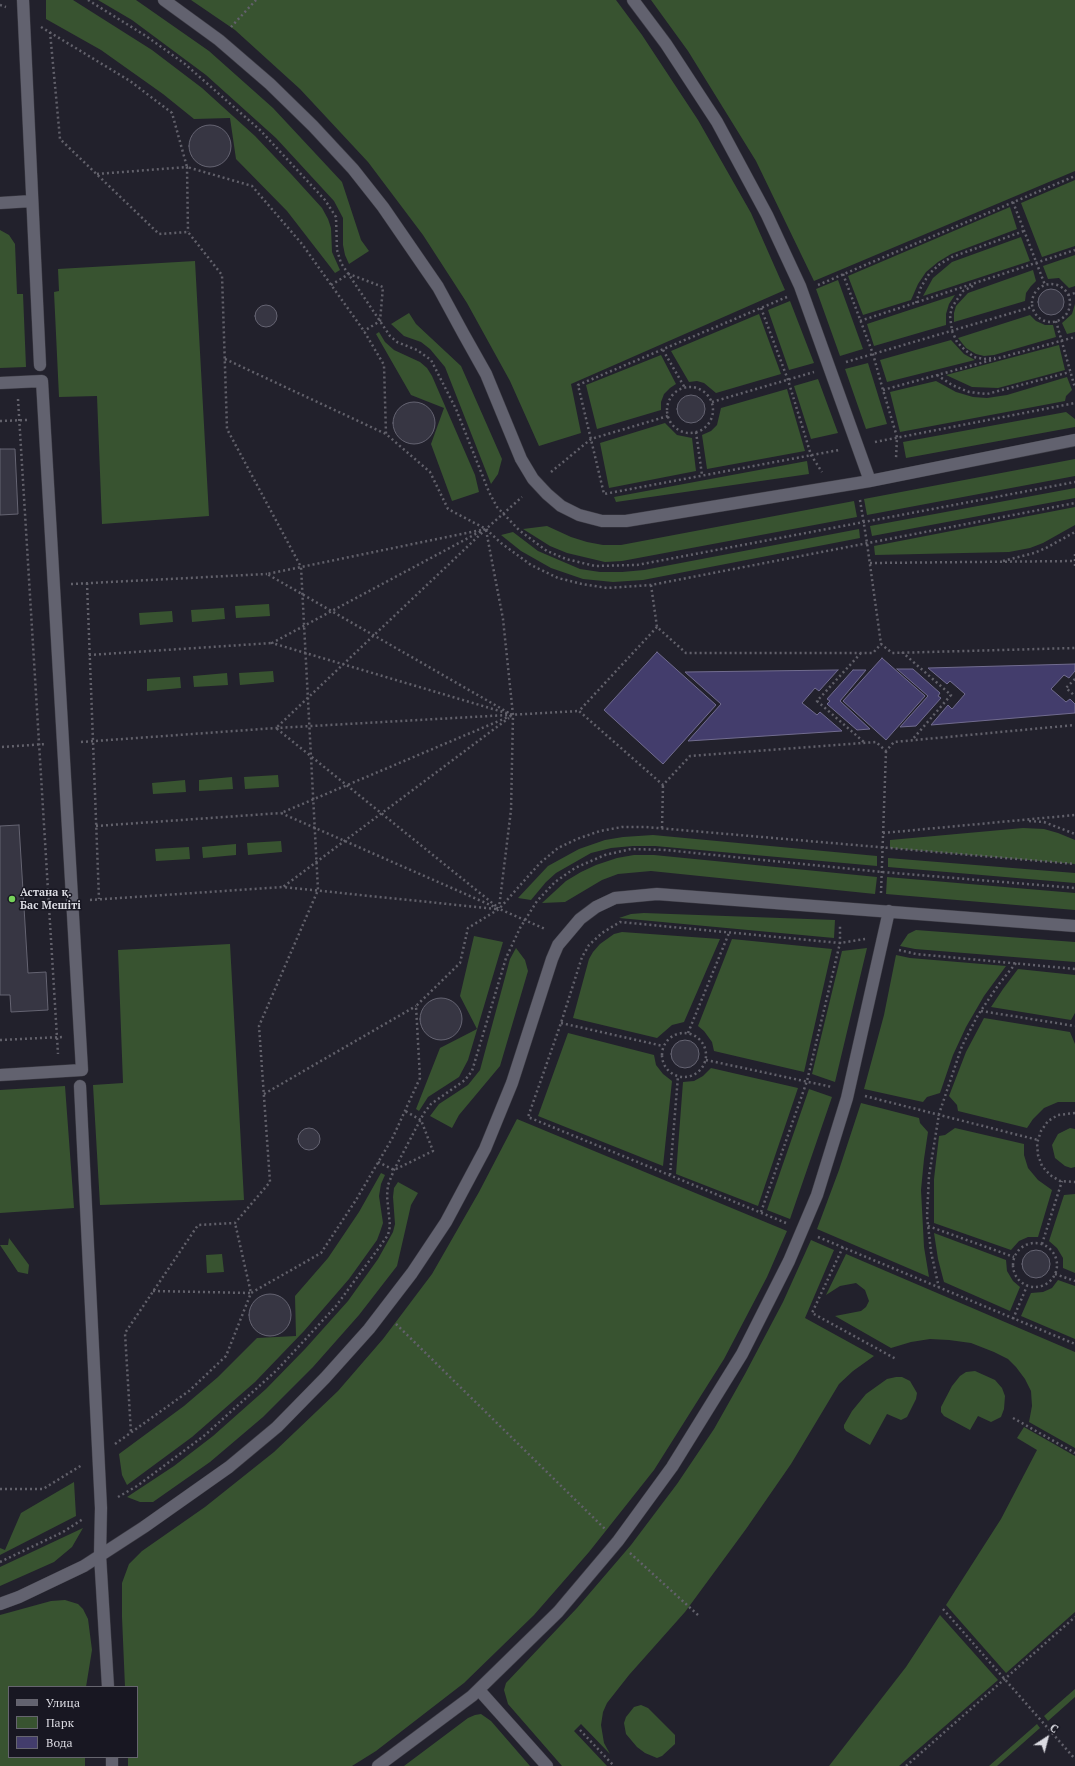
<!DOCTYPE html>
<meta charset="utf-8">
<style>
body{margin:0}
#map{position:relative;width:1075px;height:1766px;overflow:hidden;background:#22212c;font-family:"PT Serif",serif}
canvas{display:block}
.legend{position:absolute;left:8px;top:1686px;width:130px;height:72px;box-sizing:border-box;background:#181722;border:1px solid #66656f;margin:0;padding:5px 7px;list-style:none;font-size:12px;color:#dbdbe2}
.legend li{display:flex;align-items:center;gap:8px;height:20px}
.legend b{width:20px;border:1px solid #66656f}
.north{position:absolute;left:1027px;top:1718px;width:40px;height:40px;-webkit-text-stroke:3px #181722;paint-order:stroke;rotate:36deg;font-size:11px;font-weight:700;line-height:16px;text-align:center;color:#dbdbe2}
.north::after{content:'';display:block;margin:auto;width:14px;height:18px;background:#dbdbe2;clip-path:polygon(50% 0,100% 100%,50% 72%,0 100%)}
</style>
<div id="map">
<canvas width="1075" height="1766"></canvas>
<ul class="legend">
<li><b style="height:5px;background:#62626f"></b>Улица</li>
<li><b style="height:11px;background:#385330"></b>Парк</li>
<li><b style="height:11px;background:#433d6c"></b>Вода</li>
</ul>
<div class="north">С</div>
</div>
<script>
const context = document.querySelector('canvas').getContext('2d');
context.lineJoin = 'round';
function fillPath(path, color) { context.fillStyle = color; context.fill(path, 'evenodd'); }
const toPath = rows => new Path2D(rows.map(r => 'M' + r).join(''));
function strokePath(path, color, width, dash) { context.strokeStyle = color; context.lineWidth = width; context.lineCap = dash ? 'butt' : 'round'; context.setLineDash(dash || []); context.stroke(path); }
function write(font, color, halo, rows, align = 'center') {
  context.font = font + ' "PT Serif",serif'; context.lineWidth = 3; context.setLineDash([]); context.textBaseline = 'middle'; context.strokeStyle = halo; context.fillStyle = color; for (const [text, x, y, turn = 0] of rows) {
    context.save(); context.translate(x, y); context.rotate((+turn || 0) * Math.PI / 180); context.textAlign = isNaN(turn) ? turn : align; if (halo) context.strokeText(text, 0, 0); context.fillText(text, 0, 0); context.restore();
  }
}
const green = toPath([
 [46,0,73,0,152,50,202,88,255,136,292,175,322,208,328,219,331,228,332,252,340,270,335,273,287,211,236,159,230,118,194,119,163,94,101,50,46,19],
 [98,0,136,0,209,51,273,108,342,182,361,240,369,251,349,264,345,255,343,245,343,218,334,201,276,138,206,75,132,20],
 [191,0,616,0,642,35,698,120,751,213,785,290,571,384,581,433,539,446,510,381,467,303,423,235,368,162,300,89,235,30],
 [651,0,1075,0,1075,171,814,281,756,161,688,51],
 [1075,180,1075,246,1042,257,1021,203],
 [1010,207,1017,229,951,254,938,262,926,272,918,284,911,300,863,315,848,276],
 [0,230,9,235,15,244,17,294,23,294,26,367,0,368],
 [1021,237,1030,261,923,296,933,278,952,262],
 [1075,255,1075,286,1069,288,1059,278,1048,279,1043,266],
 [195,261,209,516,102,524,97,396,59,397,54,292,59,291,58,269],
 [1033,270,1036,281,1031,286,1026,293,1025,301,954,322,954,313,956,306,968,293],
 [838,280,863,349,840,356,816,289],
 [955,295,949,304,946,314,946,325,874,346,867,324],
 [790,301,814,363,789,370,768,310],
 [1075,304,1075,332,1067,334,1062,323,1072,314],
 [409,313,416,324,461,366,502,459,498,474,491,484,445,367,430,349,421,342,404,336,391,324],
 [759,314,781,374,716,393,704,383,697,381,689,382,671,351],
 [1030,315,1036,321,1045,325,1053,325,1056,337,994,355,984,356,976,354,966,348,958,338],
 [379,332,385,342,394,350,420,362,427,368,432,376,475,475,479,492,452,501,431,444,444,408,411,395,376,334],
 [951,340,964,354,975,360,887,382,880,360],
 [1059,345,1065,370,998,388,972,387,946,375],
 [661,355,676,384,670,388,664,394,661,402,661,410,597,429,586,385],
 [868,363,887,424,866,429,845,369],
 [1067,377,1072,390,1066,396,1065,401,900,432,890,392,936,381,956,392,973,397,987,398,1007,395],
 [818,379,838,433,811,439,794,386],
 [787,389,805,451,707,469,702,435,711,431,717,425,721,408],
 [1066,412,1075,419,1075,427,906,458,903,442],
 [665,423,677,435,692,438,696,471,609,488,600,443],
 [1075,459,1075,476,867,515,864,499],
 [807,461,809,474,616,502,614,497],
 [1075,488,1075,498,872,536,870,526],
 [854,501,857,517,622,561,605,562,567,553,550,546,523,529,547,526,571,537,587,542,603,545,621,545],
 [1075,507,1075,525,1043,543,1030,548,1009,552,875,555,874,546],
 [859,529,860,538,643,580,613,582,583,579,551,568,521,551,501,535,513,532,538,551,580,569,600,572,622,572,644,570],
 [269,604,270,616,236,618,235,606],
 [224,608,225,619,192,622,191,610],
 [172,611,173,622,140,625,139,613],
 [273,671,274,682,240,685,239,673],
 [227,673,228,685,194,687,193,676],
 [180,677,181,688,147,691,147,679],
 [278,775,279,787,245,789,244,777],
 [232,777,233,789,199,791,199,780],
 [185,780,186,792,153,794,152,783],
 [1023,828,1044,829,1058,833,1075,840,1075,864,890,848,890,840],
 [653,835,877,856,877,866,655,846,633,846,611,848,591,853,556,873,546,882,531,900,518,898,548,866,579,849,605,840,623,837],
 [281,841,282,852,248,855,247,843],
 [236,844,236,855,203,858,202,847],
 [189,847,190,859,156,861,155,849],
 [634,855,654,855,877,877,875,894,651,871,618,874,602,880,565,902,542,903,566,881,581,872,596,865,617,858],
 [888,858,1075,873,1075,883,888,867],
 [887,877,1075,893,1075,910,886,894],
 [644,913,835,920,834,938,619,918,631,914],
 [916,930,1075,942,1075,962,915,949,900,946,908,934],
 [622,932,720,939,684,1022,672,1025,657,1038,573,1018,589,959,593,952,600,944,614,934],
 [474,936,503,942,468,1060,459,1077,428,1097,419,1111,416,1109,440,1048,477,1029,460,996],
 [732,939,832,949,804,1072,714,1051,712,1042,704,1031,698,1026],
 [230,944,244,1200,100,1205,93,1085,123,1083,118,950],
 [516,948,525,960,528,971,500,1066,459,1115,452,1128,430,1116,439,1104,468,1085,480,1070,510,959],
 [867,948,835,1082,812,1074,842,951],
 [896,955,910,958,1006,966,984,996,966,1027,953,1055,940,1093,927,1097,923,1102,864,1089,884,1015],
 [1018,969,1075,975,1075,1013,1071,1020,991,1007,1003,989],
 [984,1018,1070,1032,1075,1044,1075,1102,1058,1102,1044,1108,1033,1119,1027,1128,958,1111,957,1105,949,1096,966,1052],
 [568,1033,654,1055,656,1065,663,1074,672,1081,663,1166,538,1116],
 [711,1068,798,1088,758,1206,676,1174,683,1082,694,1081,703,1076],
 [65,1086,74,1208,0,1213,0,1090],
 [809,1089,832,1097,790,1219,767,1210],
 [861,1103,919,1118,920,1123,928,1132,924,1159,921,1190,924,1247,929,1277,817,1229,839,1170],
 [517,1119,787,1231,767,1277,724,1359,654,1470,589,1552,534,1615,464,1683,376,1751,352,1766,128,1766,128,1757,137,1757,137,1687,125,1687,122,1617,122,1583,129,1564,142,1551,205,1507,274,1452,338,1391,383,1339,432,1274,479,1192],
 [955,1128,1024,1144,1024,1155,1028,1168,1038,1180,1052,1190,1038,1237,1028,1237,1019,1241,1011,1250,934,1223,934,1179,939,1136,945,1135],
 [1070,1128,1075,1129,1075,1167,1071,1168,1065,1166,1055,1158,1052,1145,1058,1134],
 [381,1173,385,1175,381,1184,379,1196,383,1223,380,1232,377,1240,349,1279,304,1331,255,1382,192,1437,127,1485,122,1475,119,1454,184,1406,218,1377,257,1338,296,1336,295,1296,328,1258,359,1212],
 [398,1182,418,1193,411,1205,397,1266,359,1315,313,1367,263,1417,210,1462,153,1502,140,1502,127,1497,174,1466,213,1436,266,1389,305,1349,348,1301,378,1259,393,1232,395,1224,393,1197,394,1188],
 [1075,1194,1075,1273,1063,1268,1063,1258,1057,1248,1049,1241,1064,1195],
 [934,1233,1006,1260,1007,1271,1013,1281,1020,1287,1010,1311,944,1282,938,1259],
 [9,1238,29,1265,28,1274,18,1272,0,1245,8,1245],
 [811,1240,834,1250,805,1318,874,1356,853,1371,839,1384,791,1464,746,1529,685,1612,629,1675,607,1703,603,1712,601,1725,604,1743,610,1754,581,1724,574,1731,607,1766,562,1766,508,1704,504,1690,506,1683,577,1608,631,1545,677,1484,714,1429,745,1374,783,1302],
 [222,1254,224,1272,207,1273,206,1255],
 [846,1254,1075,1352,1075,1448,1029,1422,1032,1406,1031,1391,1025,1379,1016,1367,1008,1359,994,1352,971,1343,949,1340,930,1339,911,1342,891,1348,835,1316,861,1311,866,1307,869,1301,865,1290,856,1283,840,1286,826,1295],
 [1058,1280,1075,1286,1075,1339,1021,1316,1031,1293,1043,1292,1052,1288],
 [975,1371,995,1380,1002,1388,1005,1396,1004,1409,1001,1417,991,1422,978,1416,970,1430,944,1416,941,1412,941,1407,952,1386,960,1376,966,1372],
 [896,1377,902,1377,910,1381,917,1393,916,1399,907,1417,901,1420,887,1414,870,1445,846,1431,844,1428,844,1425,852,1411,866,1394,887,1379],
 [1024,1427,1075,1456,1075,1612,1006,1673,946,1605,1001,1519,1037,1450,1017,1438],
 [74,1482,76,1516,0,1555,0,1548,5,1550,21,1513],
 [83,1528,72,1547,54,1562,0,1586,0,1567],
 [65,1600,78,1604,83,1609,88,1619,92,1650,86,1687,9,1687,9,1757,85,1757,85,1766,0,1766,0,1615,51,1601],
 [940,1615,998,1680,899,1766,829,1766,906,1667],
 [1075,1689,1075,1697,1048,1721,1044,1716],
 [641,1705,648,1708,675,1735,675,1744,662,1756,657,1758,645,1753,637,1747,626,1734,624,1723,626,1717,634,1707],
 [481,1714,491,1721,530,1766,404,1766,468,1718,475,1715],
 [1037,1724,1040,1728,997,1766,989,1766]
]);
const water = toPath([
 [657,652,716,705,663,764,604,710,657,652],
 [882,658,925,696,886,740,843,701,882,658],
 [1075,664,1075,671,1069,678,1064,675,1051,689,1066,702,1070,699,1075,704,1075,713,931,725,948,705,952,709,965,694,950,681,947,684,928,668,1075,664],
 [897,669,913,669,940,693,938,696,941,698,916,726,900,727,928,696,897,669],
 [838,670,819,691,815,688,802,703,817,715,820,712,842,731,688,741,721,704,685,672,838,670],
 [853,670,866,670,840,701,870,729,857,730,827,704,830,701,827,699,853,670]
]);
const building = toPath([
 '189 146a21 21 0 1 1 42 0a21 21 0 1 1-42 0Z',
 '1038 302a13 13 0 1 1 26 0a13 13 0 1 1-26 0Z',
 '255 316a11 11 0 1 1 22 0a11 11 0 1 1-22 0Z',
 '677 409a14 14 0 1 1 28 0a14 14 0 1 1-28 0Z',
 '393 423a21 21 0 1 1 42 0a21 21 0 1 1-42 0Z',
 [0,449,15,449,18,514,0,515,0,449],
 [19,825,28,973,46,972,48,1010,11,1012,10,995,0,995,0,826,19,825],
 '420 1019a21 21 0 1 1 42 0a21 21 0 1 1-42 0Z',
 '671 1054a14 14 0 1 1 28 0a14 14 0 1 1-28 0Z',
 '298 1139a11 11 0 1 1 22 0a11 11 0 1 1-22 0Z',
 '1022 1264a14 14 0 1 1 28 0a14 14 0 1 1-28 0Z',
 '249 1315a21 21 0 1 1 42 0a21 21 0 1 1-42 0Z'
]);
const path = toPath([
 [88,0,146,36,185,64,260,130,325,200,336,217,337,250,341,263,390,336,397,342,417,350,431,360,456,409,489,492,497,507,519,530,547,551,566,559,595,566,637,565,1075,482],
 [0,5,6,7],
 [41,27,130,81,172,113,187,167,252,186,302,244,364,331,384,365,386,434,430,472,448,509,486,529,501,543,531,565,558,578,582,584,607,588,651,585,1075,503],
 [231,27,256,0],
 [50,32,60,139,159,234,188,232,222,275,227,429,301,567,318,890,259,1026,270,1182,235,1223,198,1225,125,1333,131,1433],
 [97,174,187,167,188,232],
 [1013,202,1045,285],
 [843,274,873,354,883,390,897,437,896,459],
 '1032 303a19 19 0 1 1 38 0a19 19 0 1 1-38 0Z',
 [331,285,349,274,383,287,380,321,364,331],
 [818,285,1075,176],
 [973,286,963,291,952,307,950,316,952,331,957,342,965,350,974,357,984,359,995,358],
 [1068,295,1075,293],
 [787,297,578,385,604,494,839,450],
 [916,303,921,287,929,274,940,264,952,257,1024,231],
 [761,308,788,380,811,455,822,472],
 [860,321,1075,250],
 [1056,321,1075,388],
 [663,350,685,388],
 [225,359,386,434],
 [846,362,1032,307],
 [937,375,952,385,969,392,987,394,1070,372],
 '667 410a23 23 0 1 1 46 0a23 23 0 1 1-46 0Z',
 [883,390,1075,337],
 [18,399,58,1054],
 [712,402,814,372],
 [0,421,27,420],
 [696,432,702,475],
 [875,442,1075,403],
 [551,472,591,439,668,416],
 [860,500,867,543,881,644],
 [485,529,272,643,513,715,281,813,545,929],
 [481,530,267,574,509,713],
 [486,530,503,619,513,715,511,810,499,908],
 [1075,554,1075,567],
 [1003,561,1034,553,1046,548,1075,532],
 [870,563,1075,561],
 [87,583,99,899],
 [71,584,267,574],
 [651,585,657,627,686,653,873,653,881,644,892,653,1075,648],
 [657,627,579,711,663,785,690,756,876,742,886,751,894,742,1075,725],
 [902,652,951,695,912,740],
 [861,653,817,701,865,743],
 [89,655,272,643],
 [1075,679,1066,688,1075,696],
 [81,742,276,728,579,711],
 [2,747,46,744],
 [1029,821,1044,822,1075,834],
 [96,826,281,813],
 [662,828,663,785],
 [883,833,1075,815],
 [881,893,886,751],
 [90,900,283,887],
 [496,906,276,728,486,529,522,497],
 [496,909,283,887,509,718],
 [899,950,916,954,1075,969],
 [981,1011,1075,1026],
 [561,1023,663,1046],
 '662 1055a22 22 0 1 1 44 0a22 22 0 1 1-44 0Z',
 [688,1033,729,933],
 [0,1040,63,1037],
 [706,1060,832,1087],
 [264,1094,416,1006],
 [865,1096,1038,1140],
 [1075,1113,1058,1115,1048,1121,1041,1131,1037,1143,1038,1155,1042,1166,1050,1175,1060,1181,1075,1182],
 [378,1162,394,1170,433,1151,421,1120,405,1111],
 [670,1175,678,1076],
 [761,1212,807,1081,840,943,840,925],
 [786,1223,528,1117,561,1023,582,957,589,945,602,933,620,922,840,943,865,939],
 [928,1226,1014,1257],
 [818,1237,1075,1344],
 '1013 1265a22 22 0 1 1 44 0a22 22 0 1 1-44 0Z',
 [1042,1244,1062,1181],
 [843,1247,812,1313,896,1359],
 [1055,1274,1075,1281],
 [939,1288,931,1252,927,1216,929,1176,939,1114,962,1046,978,1015,999,984,1016,963],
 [153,1291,251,1293,235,1223],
 [1013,1319,1027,1286],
 [396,1324,605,1529],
 [1013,1418,1075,1453],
 [115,1444,189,1391,226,1356,251,1293,321,1253,356,1200,393,1137,420,1078,416,1006,460,963,468,928,499,909,540,863,558,848,577,839,600,831,622,827,646,827,1075,864],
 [0,1489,43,1489,82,1465],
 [118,1497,137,1486,205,1435,277,1370,336,1306,378,1249,388,1235,390,1226,387,1196,388,1185,394,1170,424,1113,431,1104,465,1080,472,1071,506,958,520,928,537,901,555,882,575,868,605,855,631,849,665,850,882,872,1075,888],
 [630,1553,698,1615],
 [0,1562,63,1532,83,1519],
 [943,1609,1075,1759],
 [580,1730,614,1766],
 [906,1766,1075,1617]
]);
const minor = toPath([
 [23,0,40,365],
 [164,0,219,40,270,84,313,126,353,169,383,207,438,287,463,333,486,374,521,459,533,479,547,494,561,506,579,515,602,521,626,521,870,481,1075,440],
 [633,0,666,44,717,122,767,215,800,286,870,481],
 [0,203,32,201],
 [0,383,42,381,82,1070,0,1075],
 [80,1086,101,1508,100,1555,108,1687],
 [0,1604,19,1597,84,1566,144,1527,229,1467,277,1427,325,1378,369,1329,412,1273,446,1222,485,1149,512,1083,552,959,558,945,580,919,596,907,615,898,657,894,1075,926],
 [479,1690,547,1766],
 [112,1757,112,1766],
 [378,1766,472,1696,558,1612,618,1541,672,1467,742,1354,789,1261,817,1195,847,1098,889,911]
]);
const markers = [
 [12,899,4,"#76d25a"]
];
const poiNames = [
 ["Астана қ.",20,893],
 ["Бас Мешіті",20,906]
];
fillPath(green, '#385330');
fillPath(water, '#433d6c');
strokePath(water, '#716c8f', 1);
fillPath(building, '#373643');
strokePath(building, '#656472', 1);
strokePath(minor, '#3d3c45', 13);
strokePath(path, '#62616b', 2.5, [2, 3]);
strokePath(minor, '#62626f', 12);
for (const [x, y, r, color] of markers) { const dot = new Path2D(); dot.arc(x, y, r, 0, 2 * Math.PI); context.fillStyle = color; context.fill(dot); strokePath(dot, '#181722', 1.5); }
write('bold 11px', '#dbdbe2', '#181722', poiNames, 'left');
</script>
